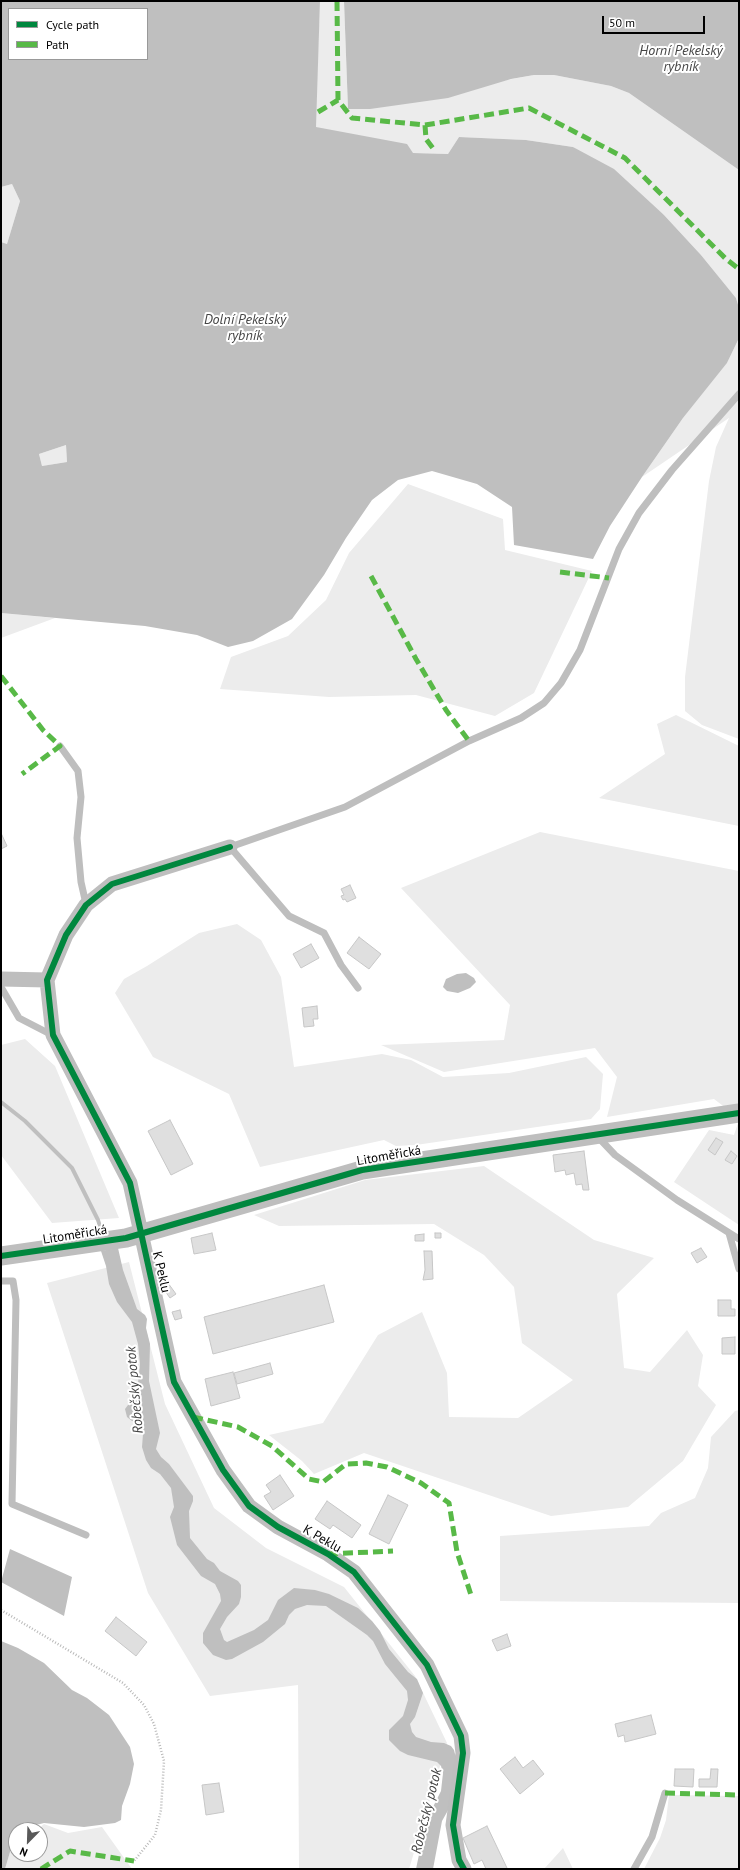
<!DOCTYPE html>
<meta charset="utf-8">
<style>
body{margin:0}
#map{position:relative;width:740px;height:1870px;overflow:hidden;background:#fff;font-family:"PT Sans",sans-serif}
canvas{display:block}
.frame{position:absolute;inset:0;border:2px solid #000;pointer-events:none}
.legend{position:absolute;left:8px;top:8px;width:140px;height:52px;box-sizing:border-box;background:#fff;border:1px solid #999;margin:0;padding:5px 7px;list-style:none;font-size:12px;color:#000}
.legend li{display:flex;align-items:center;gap:8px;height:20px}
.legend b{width:20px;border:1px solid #999}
.north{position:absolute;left:8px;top:1822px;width:40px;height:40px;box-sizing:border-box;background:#fff;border:1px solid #999;border-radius:50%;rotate:203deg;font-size:11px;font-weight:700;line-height:16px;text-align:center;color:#000}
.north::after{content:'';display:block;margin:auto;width:14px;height:18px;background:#595959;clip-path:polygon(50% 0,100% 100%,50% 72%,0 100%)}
.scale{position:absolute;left:602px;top:16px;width:103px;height:18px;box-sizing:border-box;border:2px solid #000;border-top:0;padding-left:5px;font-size:12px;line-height:14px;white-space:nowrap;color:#000;-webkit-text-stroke:3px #fff;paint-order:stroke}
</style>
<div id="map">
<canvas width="740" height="1870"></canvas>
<div class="frame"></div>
<ul class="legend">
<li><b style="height:5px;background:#00873e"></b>Cycle path</li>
<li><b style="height:5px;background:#58b947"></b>Path</li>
</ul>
<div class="north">N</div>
<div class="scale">50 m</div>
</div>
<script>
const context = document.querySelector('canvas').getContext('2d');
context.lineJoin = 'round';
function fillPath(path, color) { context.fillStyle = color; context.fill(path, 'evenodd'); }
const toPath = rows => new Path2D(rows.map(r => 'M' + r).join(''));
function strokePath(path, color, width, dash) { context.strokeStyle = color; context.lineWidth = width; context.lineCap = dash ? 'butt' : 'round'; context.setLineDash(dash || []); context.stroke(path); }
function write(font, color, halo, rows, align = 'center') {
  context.font = font + ' "PT Sans",sans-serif'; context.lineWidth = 4; context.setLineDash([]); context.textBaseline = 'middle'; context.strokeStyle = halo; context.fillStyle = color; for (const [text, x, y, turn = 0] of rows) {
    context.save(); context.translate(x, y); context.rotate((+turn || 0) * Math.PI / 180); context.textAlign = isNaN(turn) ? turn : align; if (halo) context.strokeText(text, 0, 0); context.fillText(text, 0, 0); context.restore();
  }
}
const green = toPath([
 [320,1,344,1,348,109,534,75,554,75,611,86,629,93,739,170,739,308,736,298,701,255,664,215,573,147,526,140,459,137,448,154,413,153,315,127],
 [12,184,20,201,7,244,1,242,1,187],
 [739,338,739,739,702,725,685,711,685,677,709,481,716,447,729,418,642,477,683,418,727,363],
 [66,445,67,462,42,466,39,454],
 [408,484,503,519,505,550,592,571,534,693,495,716,416,695,329,697,220,689,231,657,288,636,326,600,349,553],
 [1,613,55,618,1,638],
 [676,715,739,746,739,826,599,798,665,754,657,724],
 [540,832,739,871,739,1118,714,1099,607,1117,617,1077,595,1048,444,1072,381,1045,504,1040,510,1005,401,888],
 [237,924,261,940,281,977,294,1067,382,1054,411,1060,443,1077,509,1073,586,1057,603,1074,600,1109,591,1119,416,1145,396,1146,384,1140,260,1167,229,1094,153,1057,115,993,124,979,147,966,199,933],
 [25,1039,55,1066,119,1218,52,1223,1,1155,1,1045],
 [738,1123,739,1123,739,1225,674,1182,709,1130,734,1135],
 [484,1166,594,1240,654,1258,617,1294,624,1368,650,1372,687,1330,703,1355,698,1386,716,1405,683,1461,628,1507,551,1516,364,1453,314,1474,302,1461,269,1435,323,1423,378,1335,422,1312,447,1373,449,1417,518,1418,573,1380,522,1343,514,1287,484,1255,434,1224,279,1226,254,1215,365,1180],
 [129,1262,165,1404,214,1508,266,1548,344,1587,415,1676,447,1743,409,1869,299,1869,298,1685,210,1696,148,1593,47,1283],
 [739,1410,739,1603,500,1601,500,1536,649,1526,661,1513,695,1498,708,1468,711,1437,735,1411],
 [669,1795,739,1796,739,1869,644,1869,660,1838,666,1820],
 [44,1824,68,1833,102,1827,132,1869,5,1869,10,1852,16,1847,16,1854,40,1854,40,1830,37,1830],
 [563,1848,573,1869,544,1869]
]);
const water = toPath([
 [1,1,320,1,316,127,407,144,413,153,448,154,459,137,526,140,573,147,614,169,664,215,701,255,736,298,739,308,739,338,727,363,683,418,642,477,610,526,593,559,514,545,512,507,477,484,432,471,398,480,372,500,346,538,324,575,292,619,253,641,228,647,197,635,145,626,1,613,1,242,7,244,20,201,12,184,1,187],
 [9,9,147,9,147,59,9,59],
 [66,445,67,462,42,466,39,454],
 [344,1,739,1,739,170,629,93,611,86,554,75,534,75,511,79,448,98,370,109,348,109],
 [466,973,474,978,476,982,470,988,458,993,447,991,443,987,446,979,457,974],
 [118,1248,123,1270,137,1309,145,1315,147,1319,146,1328,150,1344,149,1381,160,1433,156,1449,161,1457,169,1464,193,1496,193,1501,189,1511,190,1538,207,1559,214,1563,220,1571,238,1581,241,1585,241,1597,239,1604,227,1617,220,1629,224,1640,227,1642,254,1630,268,1620,278,1600,294,1588,315,1590,329,1594,358,1608,372,1621,380,1631,389,1649,408,1672,417,1679,423,1693,415,1717,410,1724,412,1732,416,1737,431,1742,444,1743,451,1746,454,1750,456,1758,451,1805,442,1821,433,1869,416,1869,421,1845,432,1809,441,1791,443,1773,441,1766,437,1762,408,1755,400,1751,389,1740,389,1730,403,1716,408,1700,407,1691,385,1664,373,1641,367,1635,326,1606,307,1605,295,1609,289,1615,285,1624,263,1642,232,1659,226,1660,213,1655,203,1643,203,1633,221,1601,220,1594,215,1584,201,1576,177,1545,170,1517,174,1507,171,1488,160,1474,151,1468,146,1460,142,1447,143,1434,141,1427,138,1423,132,1421,127,1417,125,1409,137,1393,140,1364,138,1344,132,1322,117,1302,109,1284,106,1266,101,1251],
 [10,1549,72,1577,64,1616,1,1582],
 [1,1641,18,1648,44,1663,72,1690,87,1698,109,1715,130,1747,134,1764,130,1784,122,1806,121,1820,115,1823,84,1827,44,1823,16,1830,10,1837,10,1852,5,1869,1,1869]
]);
const stream = toPath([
 [1,1102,25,1121,72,1168,98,1220,103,1236]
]);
const building = toPath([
 [1,833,7,846,1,849,1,833],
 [350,885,356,898,347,902,345,899,343,900,341,896,344,895,341,889,350,885],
 [359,937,381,954,369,969,347,953,359,937],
 [311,944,319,958,301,968,293,954,311,944],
 [317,1006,318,1019,313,1019,314,1026,304,1027,302,1008,317,1006],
 [170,1120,193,1164,171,1175,148,1131,170,1120],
 [716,1138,723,1142,715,1155,708,1150,716,1138],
 [584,1151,589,1190,583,1190,582,1184,576,1185,574,1173,566,1175,565,1170,555,1172,553,1155,584,1151],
 [731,1151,737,1156,732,1164,725,1160,731,1151],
 [212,1233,216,1250,194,1254,191,1238,212,1233],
 [435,1233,441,1233,441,1238,435,1238,435,1233],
 [424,1234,424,1241,415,1241,415,1235,424,1234],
 [701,1248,707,1257,697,1263,691,1253,701,1248],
 [424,1251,432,1251,433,1279,423,1280,425,1270,424,1251],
 [168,1283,176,1294,170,1298,162,1287,168,1283],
 [324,1285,334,1322,213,1354,204,1317,324,1285],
 [718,1300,731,1300,731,1309,735,1309,735,1316,718,1316,718,1300],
 [180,1310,182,1318,175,1320,172,1312,180,1310],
 [735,1337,735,1354,722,1354,722,1338,735,1337],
 [270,1363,273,1374,237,1384,234,1373,270,1363],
 [233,1372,240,1398,211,1406,205,1379,233,1372],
 [280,1475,294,1496,273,1510,264,1496,271,1492,266,1485,280,1475],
 [388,1495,408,1505,389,1544,369,1534,388,1495],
 [327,1501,361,1525,352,1538,333,1525,330,1529,315,1519,327,1501],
 [116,1617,147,1642,136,1656,105,1631,116,1617],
 [507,1634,511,1646,497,1651,492,1640,507,1634],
 [651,1715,656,1734,625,1742,624,1735,618,1737,615,1724,651,1715],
 [515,1757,523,1768,533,1760,544,1774,520,1794,500,1769,515,1757],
 [675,1769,694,1769,693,1787,674,1786,675,1769],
 [711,1769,718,1769,717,1787,699,1787,699,1779,710,1779,711,1769],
 [219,1783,224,1812,206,1815,202,1785,219,1783],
 [487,1826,507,1868,505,1869,486,1869,482,1860,474,1864,463,1838,487,1826]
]);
const path = toPath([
 [1,1610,123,1683,144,1705,154,1724,164,1761,161,1810,155,1835,134,1861]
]);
const service = toPath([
 [60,746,78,771,81,797,77,838,81,882,86,904],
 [1,987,19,1018,52,1035],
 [358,988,341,965,324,933,289,916,230,847,345,807,469,741,521,718,544,703,561,683,580,650,619,549,639,513,672,470,739,394],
 [597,1136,615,1155,677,1200,739,1239],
 [729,1233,739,1269],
 [1,1281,13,1281,16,1300,12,1504,86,1535],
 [634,1869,652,1837,665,1793]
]);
const minor = toPath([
 [230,847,112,884,86,905,66,935,47,980,53,1035,130,1183,174,1382,223,1470,249,1506,278,1527,328,1554,354,1572,427,1665,461,1736,463,1753,453,1825,459,1860,464,1869],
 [1,979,47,980]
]);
const tertiary = toPath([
 [1,1256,126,1238,362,1170,739,1113]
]);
const quiet = toPath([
 [337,1,338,100,352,118,425,125,529,108,625,158,726,259,739,269],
 [318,112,338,100],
 [425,125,426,139,435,151],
 [560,572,609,578],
 [371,576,416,659,446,710,469,741],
 [1,676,43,730,60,746,22,774],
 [193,1417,238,1427,272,1446,309,1479,323,1482,346,1464,366,1463,387,1467,421,1483,449,1503,457,1552,472,1598],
 [328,1554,393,1551],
 [665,1793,739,1795],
 [41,1869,70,1851,134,1861]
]);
const cycleway = toPath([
 [230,847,112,884,86,905,66,935,47,980,53,1035,130,1183,174,1382,223,1470,249,1506,278,1527,328,1554,354,1572,427,1665,461,1736,463,1753,453,1825,459,1860,464,1869],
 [1,1256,126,1238,362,1170,739,1113]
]);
const streetNames = [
 ["Litoměřická",389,1156,-10],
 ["Litoměřická",75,1235,-9],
 ["K Peklu",161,1272,77],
 ["K Peklu",322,1539,30]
];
const waterNames = [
 ["Horní Pekelský",681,51],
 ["rybník",681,67],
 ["Dolní Pekelský",245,320],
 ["rybník",245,336],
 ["Robečský potok",135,1390,-95],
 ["Robečský potok",427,1811,-76]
];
fillPath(green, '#ececec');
fillPath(water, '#bfbfbf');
strokePath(stream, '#bfbfbf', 4);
fillPath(building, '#dfdfdf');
strokePath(building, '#c7c7c7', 1);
strokePath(path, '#b9b9b9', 2.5, [1, 2]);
strokePath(service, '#bebebe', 7);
strokePath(minor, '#bebebe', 15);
strokePath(tertiary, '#bebebe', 19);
strokePath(quiet, '#58b947', 5, [10, 5]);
strokePath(cycleway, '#00873e', 6);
write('13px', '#000', '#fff', streetNames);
write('italic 14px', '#444', '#fff', waterNames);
</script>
